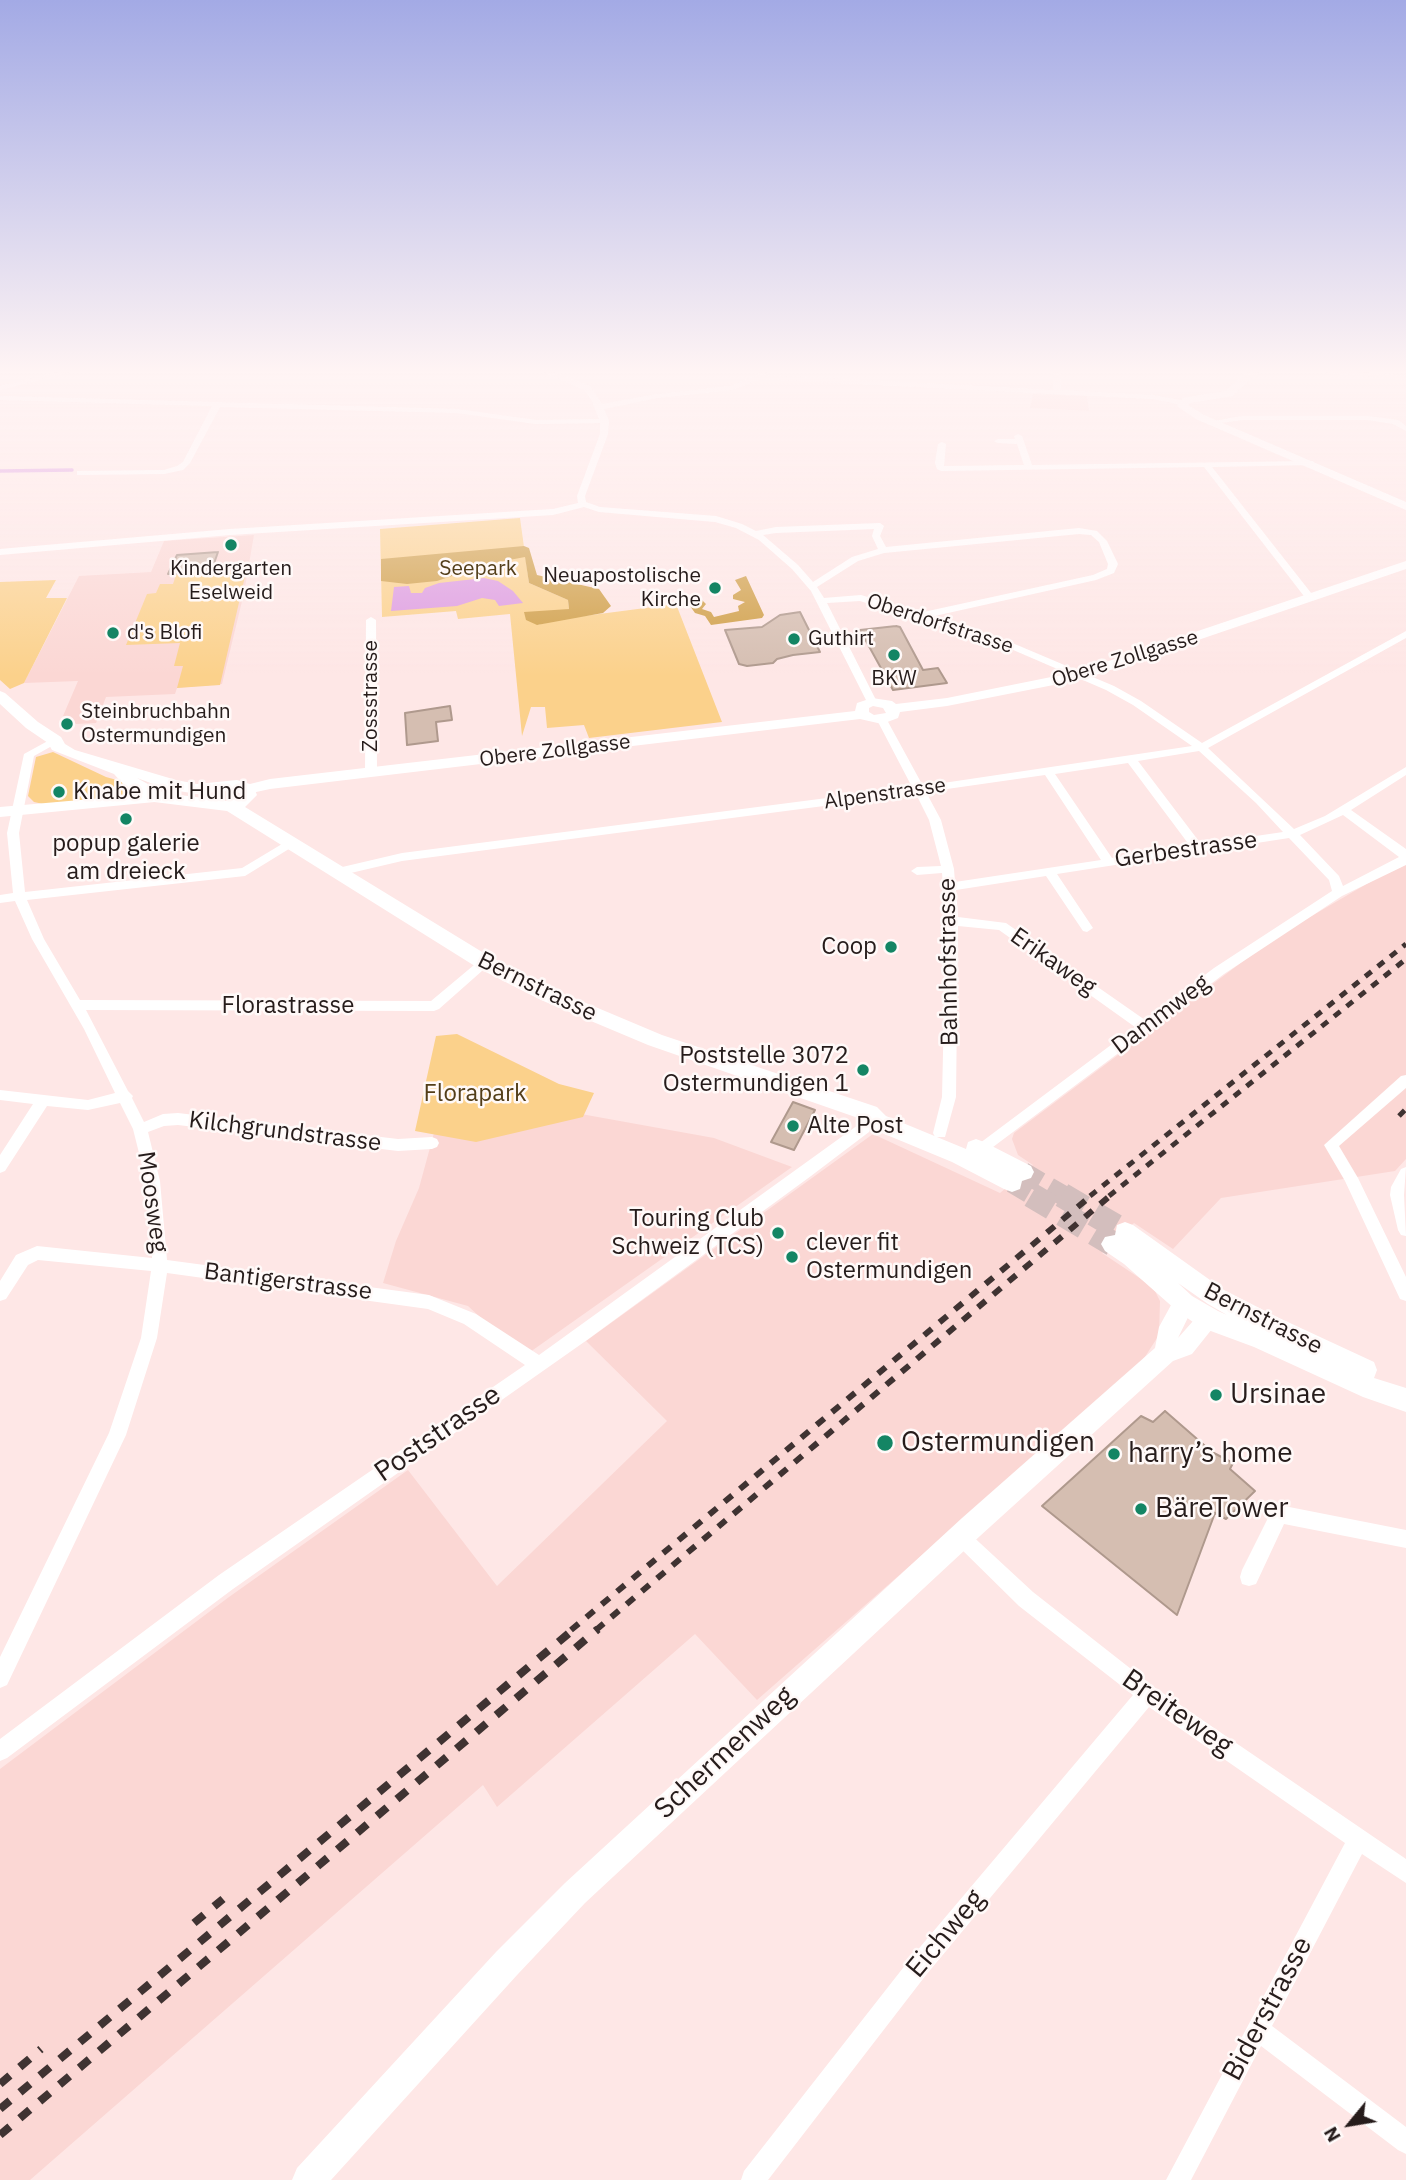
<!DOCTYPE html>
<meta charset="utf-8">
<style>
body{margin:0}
#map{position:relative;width:1406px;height:2180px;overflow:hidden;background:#fee7e6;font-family:"IBM Plex Sans",sans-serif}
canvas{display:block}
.north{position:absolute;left:1315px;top:2089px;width:70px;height:70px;-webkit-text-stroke:5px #fff9f8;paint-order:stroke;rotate:240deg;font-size:19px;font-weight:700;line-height:28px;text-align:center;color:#261c1b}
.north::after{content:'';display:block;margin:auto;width:24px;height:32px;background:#261c1b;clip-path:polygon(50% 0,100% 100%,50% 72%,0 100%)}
</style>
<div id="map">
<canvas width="1406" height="2180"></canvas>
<div class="north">N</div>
</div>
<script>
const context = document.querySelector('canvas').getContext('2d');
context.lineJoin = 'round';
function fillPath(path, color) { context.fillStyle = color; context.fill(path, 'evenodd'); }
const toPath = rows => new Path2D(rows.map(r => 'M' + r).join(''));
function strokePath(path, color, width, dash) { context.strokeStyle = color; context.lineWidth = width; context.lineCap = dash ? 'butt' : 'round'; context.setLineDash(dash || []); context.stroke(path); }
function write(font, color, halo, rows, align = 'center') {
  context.font = font + ' "IBM Plex Sans",sans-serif'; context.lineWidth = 5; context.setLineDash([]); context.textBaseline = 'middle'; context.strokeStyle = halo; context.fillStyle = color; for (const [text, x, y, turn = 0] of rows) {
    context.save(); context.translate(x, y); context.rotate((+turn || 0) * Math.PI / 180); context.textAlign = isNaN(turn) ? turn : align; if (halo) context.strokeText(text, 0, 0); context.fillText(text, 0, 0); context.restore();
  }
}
const built = toPath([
 [1033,394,1087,396,1089,411,1030,408],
 [254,535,244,593,222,684,177,688,175,694,106,697,96,723,76,724,63,716,78,681,24,683,79,576,151,572,164,541],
 [1406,861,1406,1159,1395,1171,1221,1198,1173,1249,1134,1223,1102,1253,1153,1287,1160,1301,1159,1335,1141,1363,757,1700,695,1634,497,1807,483,1785,30,2180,0,2180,0,1769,229,1597,408,1470,497,1586,667,1421,586,1341,873,1134,1000,1193,1033,1165,1018,1155,1012,1139,1014,1133,1274,938],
 [570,1112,714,1138,792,1167,523,1357,468,1306,383,1283,396,1241,419,1188,434,1133]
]);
const green = toPath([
 [520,518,529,583,568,600,569,609,537,625,561,619,676,604,722,722,589,738,584,725,547,728,545,707,531,707,522,736,510,614,458,619,456,611,382,617,380,529],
 [246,572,220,685,177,688,183,666,174,666,180,643,126,645,147,594,156,593,160,584,173,584,176,575],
 [56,580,46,598,67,598,24,683,10,689,0,680,0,582],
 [53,752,106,777,124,782,138,790,120,797,43,804,34,802,28,796,36,757],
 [457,1034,559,1084,594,1093,583,1117,476,1142,415,1131,436,1036]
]);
const forest = toPath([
 [524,546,529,548,537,575,599,589,611,606,603,613,537,625,526,620,524,612,569,609,568,600,529,583,525,557,488,564,437,581,407,584,381,581,381,559],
 [746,576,764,615,762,618,711,625,705,616,695,613,685,599,701,599,706,604,702,609,711,612,714,617,739,611,738,606,745,602,733,599,733,595,741,590,735,580]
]);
const water = toPath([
 [484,578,498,581,513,591,523,603,499,606,495,600,482,598,457,606,391,611,394,587,409,586,411,593,422,593,425,588,439,583]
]);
const stream = toPath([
 [0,471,72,470]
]);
const building = toPath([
 [218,552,211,572,168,574,177,555,218,552],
 [800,612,820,652,793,655,777,659,773,663,747,666,739,664,725,630,762,627,780,615,800,612],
 [896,626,900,627,923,670,938,668,947,683,893,690,860,630,896,626],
 [450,706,452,720,436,722,438,741,407,745,405,713,450,706],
 [793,1102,815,1110,794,1150,771,1142,793,1102],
 [1165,1411,1212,1452,1233,1463,1230,1469,1255,1491,1226,1519,1215,1513,1177,1615,1042,1506,1141,1416,1153,1422,1165,1411]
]);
const secondaryTunnelFar1 = toPath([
 [1023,1172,1064,1196],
 [1012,1183,1034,1196]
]);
const secondaryTunnel = toPath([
 [1031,1195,1113,1244],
 [1062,1195,1125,1232]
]);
const minor = toPath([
 [62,371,73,371,0,390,0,386,62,371],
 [541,371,550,371,590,386,602,404,657,394,731,386,757,375,761,371,767,371,765,375,1053,390,1053,371,1060,371,1061,390,1153,395,1185,401,1186,403,1182,405,1153,399,761,379,732,390,657,398,604,409,609,421,608,434,585,496,586,502,600,507,716,516,742,524,756,531,776,527,880,523,884,526,880,536,886,547,1079,528,1097,531,1107,541,1118,564,1114,573,1096,580,930,617,1010,642,1114,686,1141,701,1202,743,1406,631,1406,638,1208,748,1294,829,1325,816,1406,767,1406,775,1351,810,1406,849,1406,865,1342,896,1224,974,981,1156,976,1154,974,1150,976,1146,1135,1027,999,930,958,926,956,1097,945,1137,935,1137,933,1133,942,1097,946,921,942,873,917,875,911,871,917,867,941,866,929,820,916,794,402,861,338,876,332,872,338,868,402,853,912,787,877,720,882,717,887,720,923,786,1192,746,1133,705,1106,690,1004,646,860,601,827,603,877,702,876,704,868,704,811,591,792,569,759,540,736,528,715,522,599,512,584,507,553,515,230,535,0,555,0,549,230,529,553,509,578,503,577,496,600,434,600,423,536,424,457,413,220,407,190,463,183,470,164,474,80,475,77,475,77,471,164,470,177,466,183,462,212,406,0,400,0,396,457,409,536,420,599,419,591,399,584,390,541,371],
 [874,529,872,536,878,549,852,557,813,582,798,565,763,535,776,533,874,529],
 [1079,534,1091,535,1099,542,1108,564,1107,569,1093,575,919,613,861,595,824,598,817,587,858,561,884,553,1079,534],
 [1199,751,1256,803,1283,832,1201,844,1138,761,1199,751],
 [1128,763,1190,846,1112,858,1055,774,1128,763],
 [1045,775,1101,860,955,882,954,869,941,820,926,792,1045,775],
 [1343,815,1399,857,1343,886,1339,876,1300,835,1343,815],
 [1289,838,1329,880,1332,891,1214,968,1145,1020,1006,923,958,917,956,890,1046,876,1083,931,1087,932,1093,928,1057,874,1289,838],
 [1324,371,1348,371,1406,376,1406,380,1328,373,1324,371],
 [1242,416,1368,416,1398,420,1406,426,1406,431,1393,424,1368,420,1242,420,1213,424,1209,422,1242,416],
 [1018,434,1022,436,1032,465,1313,461,1314,463,1310,465,1212,467,1315,598,1307,600,1204,467,941,471,937,469,935,463,938,444,942,442,946,444,944,466,1024,465,1017,444,998,443,994,441,998,439,1015,439,1014,436,1018,434],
 [371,617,376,620,377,772,371,775,365,772,366,620,371,617],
 [55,737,59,738,59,742,34,756,19,833,25,892,242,868,287,841,291,840,297,844,245,876,27,900,44,939,80,1000,431,1001,480,960,485,959,491,963,439,1009,434,1011,86,1010,128,1091,133,1096,132,1098,144,1122,163,1114,178,1113,398,1139,432,1137,437,1139,439,1143,437,1147,432,1149,398,1151,178,1125,164,1126,148,1132,160,1181,167,1260,429,1295,476,1314,539,1355,858,1125,864,1109,869,1107,874,1109,876,1113,869,1132,811,1176,587,1340,233,1589,7,1758,0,1761,0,1739,219,1575,525,1365,464,1324,428,1309,167,1273,157,1338,126,1435,7,1685,0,1688,0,1657,109,1433,141,1338,151,1271,38,1260,28,1265,6,1299,0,1301,0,1281,16,1255,37,1246,152,1258,146,1181,133,1129,120,1103,88,1110,47,1106,5,1171,0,1173,0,1155,33,1104,0,1100,0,1090,88,1100,115,1093,84,1029,32,939,15,901,0,903,0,895,13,893,7,833,24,754,55,737],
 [1406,1075,1406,1088,1339,1146,1358,1178,1406,1277,1406,1301,1400,1299,1345,1181,1324,1145,1401,1076,1406,1075],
 [1406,1167,1404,1195,1406,1236,1401,1235,1398,1230,1390,1195,1391,1187,1401,1169,1406,1167],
 [1279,1505,1406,1530,1406,1548,1284,1524,1256,1584,1249,1586,1242,1584,1240,1577,1242,1570,1273,1508,1279,1505],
 [961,1528,967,1531,1033,1592,1154,1687,1406,1859,1406,1883,1362,1854,1272,2026,1406,2127,1406,2154,1398,2150,1261,2046,1191,2180,1166,2180,1345,1843,1149,1707,926,1975,768,2180,741,2180,744,2171,910,1959,1133,1695,1019,1606,955,1543,952,1537,955,1531,961,1528]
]);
const tertiary = toPath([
 [1249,371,1260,371,1232,396,1190,403,1188,405,1204,415,1406,502,1406,510,1196,419,1177,406,1183,398,1225,391,1249,371],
 [1406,561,1406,569,1084,679,947,706,900,712,898,718,882,724,860,719,270,789,247,794,239,789,242,786,270,779,855,711,857,703,872,698,892,701,896,704,947,698,1076,672,1406,561],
 [873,706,883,708,886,713,874,715,869,712,869,708,873,706],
 [160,793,168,798,165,801,0,817,0,807,160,793],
 [1184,1293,1192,1296,1195,1303,1178,1338,1201,1312,1209,1309,1217,1312,1220,1319,1192,1354,1173,1361,980,1536,585,1903,518,1974,331,2180,292,2180,297,2168,496,1952,565,1883,962,1518,1155,1348,1159,1327,1176,1296,1184,1293]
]);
const secondary = toPath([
 [0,691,5,693,38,722,61,737,65,744,75,750,176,780,197,784,237,780,253,785,257,795,245,807,492,958,555,990,662,1035,877,1107,886,1116,966,1149,968,1142,976,1139,984,1142,1031,1166,1034,1172,1031,1178,1022,1181,1020,1189,1012,1192,1004,1189,952,1162,870,1128,861,1119,648,1045,541,1000,478,968,227,811,154,802,123,784,114,774,52,750,48,743,26,728,0,704,0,691],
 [137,778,167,789,197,794,235,790,240,794,236,799,227,801,164,793,137,778],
 [1125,1222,1133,1225,1224,1290,1277,1317,1374,1362,1377,1370,1374,1378,1406,1388,1406,1412,1363,1397,1254,1347,1200,1327,1176,1310,1124,1264,1105,1251,1101,1244,1105,1237,1115,1235,1117,1225,1125,1222],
 [1178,1283,1208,1304,1227,1315,1218,1311,1192,1296,1178,1283]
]);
const railFar2 = toPath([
 [1399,1116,1406,1109],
 [1090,1196,1406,944],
 [1109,1196,1406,959]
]);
const railFar1 = toPath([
 [571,1630,1092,1195],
 [596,1630,1111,1195]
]);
const rail = toPath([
 [194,1923,223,1899],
 [0,2084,41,2049],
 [0,2109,574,1629],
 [0,2135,598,1629]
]);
const markers = [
 [231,545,7,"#148564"],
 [715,588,7,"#148564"],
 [113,633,7,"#148564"],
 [794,639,7,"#148564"],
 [894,655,7,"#148564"],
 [67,724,7,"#148564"],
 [59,792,7,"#148564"],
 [126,819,7,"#148564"],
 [891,947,7,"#148564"],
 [863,1070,7,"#148564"],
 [793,1126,7,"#148564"],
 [778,1233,7,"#148564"],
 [792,1257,7,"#148564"],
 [1216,1395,7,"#148564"],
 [885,1443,9,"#148564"],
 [1114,1454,7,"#148564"],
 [1141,1509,7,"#148564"]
];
const farPoinames = [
 ["Kindergarten",231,569,"center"],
 ["Eselweid",231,593,"center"],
 ["Neuapostolische",701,576,"right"],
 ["Kirche",701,600,"right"],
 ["d's Blofi",127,633],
 ["Guthirt",808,639],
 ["BKW",894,679,"center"],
 ["Steinbruchbahn",81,712],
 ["Ostermundigen",81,736]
];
const farParknames = [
 ["Seepark",478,569]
];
const farStreetnames = [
 ["Oberdorfstrasse",940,624,18],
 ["Obere Zollgasse",1125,659,-17],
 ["Zossstrasse",371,696,-90],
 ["Obere Zollgasse",555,751,-7],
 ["Alpenstrasse",885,794,-8]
];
const poiNames = [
 ["Knabe mit Hund",73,792],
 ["popup galerie",126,844,"center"],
 ["am dreieck",126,872,"center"],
 ["Coop",877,947,"right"],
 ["Poststelle 3072",849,1056,"right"],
 ["Ostermundigen 1",849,1084,"right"],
 ["Alte Post",807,1126],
 ["Touring Club",764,1219,"right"],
 ["Schweiz (TCS)",764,1247,"right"],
 ["clever fit",806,1243],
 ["Ostermundigen",806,1271]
];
const streetNames = [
 ["Gerbestrasse",1186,850,-8],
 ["Bahnhofstrasse",949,962,-91],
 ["Erikaweg",1053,962,35],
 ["Bernstrasse",537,987,26],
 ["Florastrasse",288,1006],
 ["Dammweg",1161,1015,-37],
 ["Kilchgrundstrasse",285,1132,7],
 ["Moosweg",152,1202,82],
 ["Bantigerstrasse",288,1282,7],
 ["Bernstrasse",1263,1319,27]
];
const parkNames = [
 ["Florapark",475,1094]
];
const nearPoinames = [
 ["Ursinae",1230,1395],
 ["Ostermundigen",901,1443],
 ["harry’s home",1128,1454],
 ["BäreTower",1155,1509]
];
const nearStreetnames = [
 ["Poststrasse",438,1434,-35],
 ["Breiteweg",1177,1713,35],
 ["Schermenweg",725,1753,-43],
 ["Eichweg",946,1934,-50],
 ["Biderstrasse",1268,2009,-62]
];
fillPath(built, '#fbd7d4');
fillPath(green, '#fbd18b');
fillPath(forest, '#cf9e45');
fillPath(water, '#dc9ae1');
strokePath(stream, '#dc9ae1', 3.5);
fillPath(building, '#d5beb1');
strokePath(building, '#af998d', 2);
strokePath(secondaryTunnelFar1, '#d3bebd', 20, [20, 10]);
strokePath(secondaryTunnel, '#d3bebd', 25, [25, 12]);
fillPath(minor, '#fff');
fillPath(tertiary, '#fff');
fillPath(secondary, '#fff');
strokePath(railFar2, '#3f3332', 5, [8, 8]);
strokePath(railFar1, '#3f3332', 6, [10, 10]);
strokePath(rail, '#3f3332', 8, [13, 13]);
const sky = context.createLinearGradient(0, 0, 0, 676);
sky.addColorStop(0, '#a3aae5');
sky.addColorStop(0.55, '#fff4f4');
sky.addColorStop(1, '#fff4f400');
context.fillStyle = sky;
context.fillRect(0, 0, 1406, 676);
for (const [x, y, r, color] of markers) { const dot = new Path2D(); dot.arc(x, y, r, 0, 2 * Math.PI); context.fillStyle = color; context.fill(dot); strokePath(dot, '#fff9f8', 2.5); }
write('21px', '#261c1b', '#fff9f8', farPoinames, 'left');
write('21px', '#533e19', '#fff9f8', farParknames);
write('21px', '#261c1b', '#fff9f8', farStreetnames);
write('24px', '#261c1b', '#fff9f8', poiNames, 'left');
write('24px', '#261c1b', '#fff9f8', streetNames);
write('24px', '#533e19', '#fff9f8', parkNames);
write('28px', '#261c1b', '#fff9f8', nearPoinames, 'left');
write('28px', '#261c1b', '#fff9f8', nearStreetnames);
</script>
